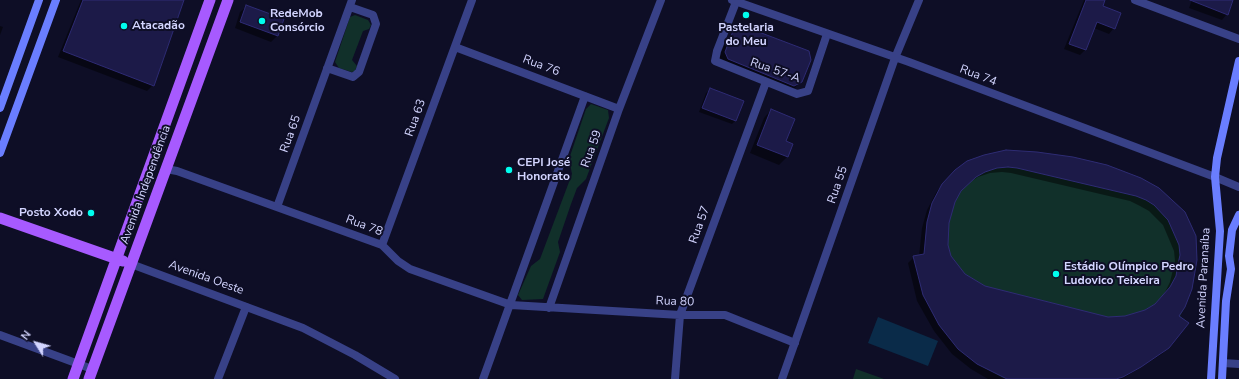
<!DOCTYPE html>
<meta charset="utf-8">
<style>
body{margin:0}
#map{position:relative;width:1239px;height:379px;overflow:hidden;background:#0e0e26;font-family:"Nunito Sans",sans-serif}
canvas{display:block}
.north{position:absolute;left:16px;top:323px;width:40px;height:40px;-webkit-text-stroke:3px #0e0e26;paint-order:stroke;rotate:307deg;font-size:11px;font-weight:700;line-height:16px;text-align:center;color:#d3d5ff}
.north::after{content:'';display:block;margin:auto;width:14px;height:18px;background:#d3d5ff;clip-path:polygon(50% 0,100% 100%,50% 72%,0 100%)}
</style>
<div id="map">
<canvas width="1239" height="379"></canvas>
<div class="north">N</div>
</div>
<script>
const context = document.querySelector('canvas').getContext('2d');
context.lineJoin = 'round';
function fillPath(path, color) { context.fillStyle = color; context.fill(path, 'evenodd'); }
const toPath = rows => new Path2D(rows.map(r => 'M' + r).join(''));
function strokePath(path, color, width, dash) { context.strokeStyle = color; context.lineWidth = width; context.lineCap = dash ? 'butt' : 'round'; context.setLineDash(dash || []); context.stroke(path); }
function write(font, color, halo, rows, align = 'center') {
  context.font = font + ' "Nunito Sans",sans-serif'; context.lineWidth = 4; context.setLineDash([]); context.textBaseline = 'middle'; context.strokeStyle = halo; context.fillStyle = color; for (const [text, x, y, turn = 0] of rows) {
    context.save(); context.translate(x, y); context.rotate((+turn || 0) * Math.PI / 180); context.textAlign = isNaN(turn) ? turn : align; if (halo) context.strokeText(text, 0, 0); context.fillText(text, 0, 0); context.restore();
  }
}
const green = toPath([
 [355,15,368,20,371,25,369,29,363,31,352,60,357,66,355,71,352,72,339,68,335,62,350,17],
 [591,104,608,110,609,118,586,179,577,188,571,204,558,242,560,252,543,299,522,300,518,295,531,266,540,259,572,174,569,159,586,109],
 [1006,150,1037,152,1073,157,1107,165,1141,178,1159,188,1185,212,1196,236,1197,260,1192,289,1185,307,1180,316,1189,323,1141,367,1123,377,1116,379,1007,379,1003,378,977,364,958,349,939,325,923,295,913,256,924,254,927,222,967,161,984,155],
 [856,369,884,379,853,379]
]);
const water = toPath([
 [878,317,938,341,928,366,868,343]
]);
const shadow = toPath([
 [81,0,183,0,153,85,147,91,58,57],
 [1084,0,1100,0,1102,7,1114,28,1109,34,1094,28,1085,50,1080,55,1064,49],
 [1192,0,1232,0,1227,14,1222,20,1189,8],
 [246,7,283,20,277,36,271,42,235,28,240,12],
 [0,26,3,27,0,35],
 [734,32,801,81,793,90,718,60,726,40],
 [710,90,736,120,732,124,699,112,706,93],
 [771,110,785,142,792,145,787,157,779,165,750,153,764,118],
 [1006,151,1184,212,1178,317,1168,347,1162,354,1122,379,988,379,971,369,952,354,934,331,917,301,908,263,914,257,919,256,922,228,927,210,937,191,950,177],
 [1002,172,1011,173,1130,201,1140,206,1149,211,1163,225,1174,251,1175,261,1170,282,1164,294,1154,305,1136,315,1117,318,1108,318,985,287,964,274,950,256,947,245,947,235,950,212,960,191,970,182,978,177,990,173]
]);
const building = toPath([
 [83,0,184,0,154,86,63,51,83,0],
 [1086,0,1105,0,1103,6,1121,13,1115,29,1097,22,1086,50,1069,44,1086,0],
 [1190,0,1233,0,1228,15,1190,0],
 [246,5,284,19,278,36,240,22,246,5],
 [743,26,809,51,811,60,802,82,794,86,728,59,725,52,733,31,743,26],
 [710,88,744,101,736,121,702,108,710,88],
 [771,109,795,119,786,141,793,144,788,157,757,145,771,109],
 [1006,150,1037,152,1073,157,1107,165,1141,178,1159,188,1185,212,1196,236,1197,260,1192,289,1185,307,1179,316,1189,323,1169,348,1141,367,1123,377,1116,379,1007,379,977,364,958,349,939,325,923,295,913,256,924,254,927,222,932,203,942,184,955,170,967,161,984,155,1006,150],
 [1008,167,1017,168,1136,196,1146,200,1154,205,1168,220,1179,245,1180,255,1178,264,1176,276,1170,287,1155,304,1145,310,1125,316,1108,317,985,286,965,274,951,256,948,245,949,223,955,202,961,191,976,177,985,172,997,168,1008,167]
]);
const minor = toPath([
 [1135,0,1239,39],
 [736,2,717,51,715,61,797,94,808,91,827,34],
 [455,47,619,109],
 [327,68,353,77,359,72,376,24,373,15,350,7],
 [166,169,177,171,382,245,398,261,410,269,511,305,680,315,725,315,795,343],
 [277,207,352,0],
 [382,245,472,0],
 [549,308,619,109,661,0],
 [0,335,92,369],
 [1223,363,1239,364],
 [218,379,246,307],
 [483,379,585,96],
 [675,379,680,315,766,82]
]);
const tertiary = toPath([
 [732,0,909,62,1215,177,1239,187],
 [131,264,303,328,355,355,395,379],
 [782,379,895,58,919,0]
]);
const secondary = toPath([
 [0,108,39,0],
 [0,153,56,0],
 [1211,379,1220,231,1215,177,1217,158,1239,61],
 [1222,379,1226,301,1231,269,1229,256,1232,230,1239,215]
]);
const primary = toPath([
 [0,218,123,261],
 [73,379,210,0],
 [89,379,228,0]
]);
const markers = [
 [746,15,4,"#00feef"],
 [262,21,4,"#00feef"],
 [124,26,4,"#00feef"],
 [509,170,4,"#00feef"],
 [91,213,4,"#00feef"],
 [1056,274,4,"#00feef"]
];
const poiNames = [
 ["RedeMob",270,14],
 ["Consórcio",270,28],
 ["Atacadão",132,26],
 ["Pastelaria",746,28,"center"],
 ["do Meu",746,42,"center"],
 ["CEPI José",517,163],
 ["Honorato",517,177],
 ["Posto Xodo",83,213,"right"],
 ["Estádio Olímpico Pedro",1064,267],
 ["Ludovico Teixeira",1064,281]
];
const streetNames = [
 ["Rua 76",541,66,21],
 ["Rua 57-A",775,71,19],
 ["Rua 74",978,76,21],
 ["Rua 63",416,118,-70],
 ["Rua 65",291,134,-70],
 ["Rua 59",592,149,-70],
 ["Avenida Independência",146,185,-70],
 ["Rua 55",838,185,-71],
 ["Rua 57",700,225,-70],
 ["Rua 78",364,226,21],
 ["Avenida Oeste",206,278,20],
 ["Avenida Paranaíba",1204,278,-87],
 ["Rua 80",675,302,2]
];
fillPath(green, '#11302a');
fillPath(water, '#0a2b49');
fillPath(shadow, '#0007');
fillPath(building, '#1c1a48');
strokePath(building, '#2e2b74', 1);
strokePath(minor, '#384187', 8);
strokePath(tertiary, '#384187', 8);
strokePath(secondary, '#6a7eff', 8);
strokePath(primary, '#a75aff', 11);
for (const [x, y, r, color] of markers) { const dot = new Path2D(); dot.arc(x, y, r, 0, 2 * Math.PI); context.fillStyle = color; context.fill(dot); strokePath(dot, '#0e0e26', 1.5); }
write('bold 12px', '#d3d5ff', '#0e0e26', poiNames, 'left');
write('12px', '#d3d5ff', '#0e0e26', streetNames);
</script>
